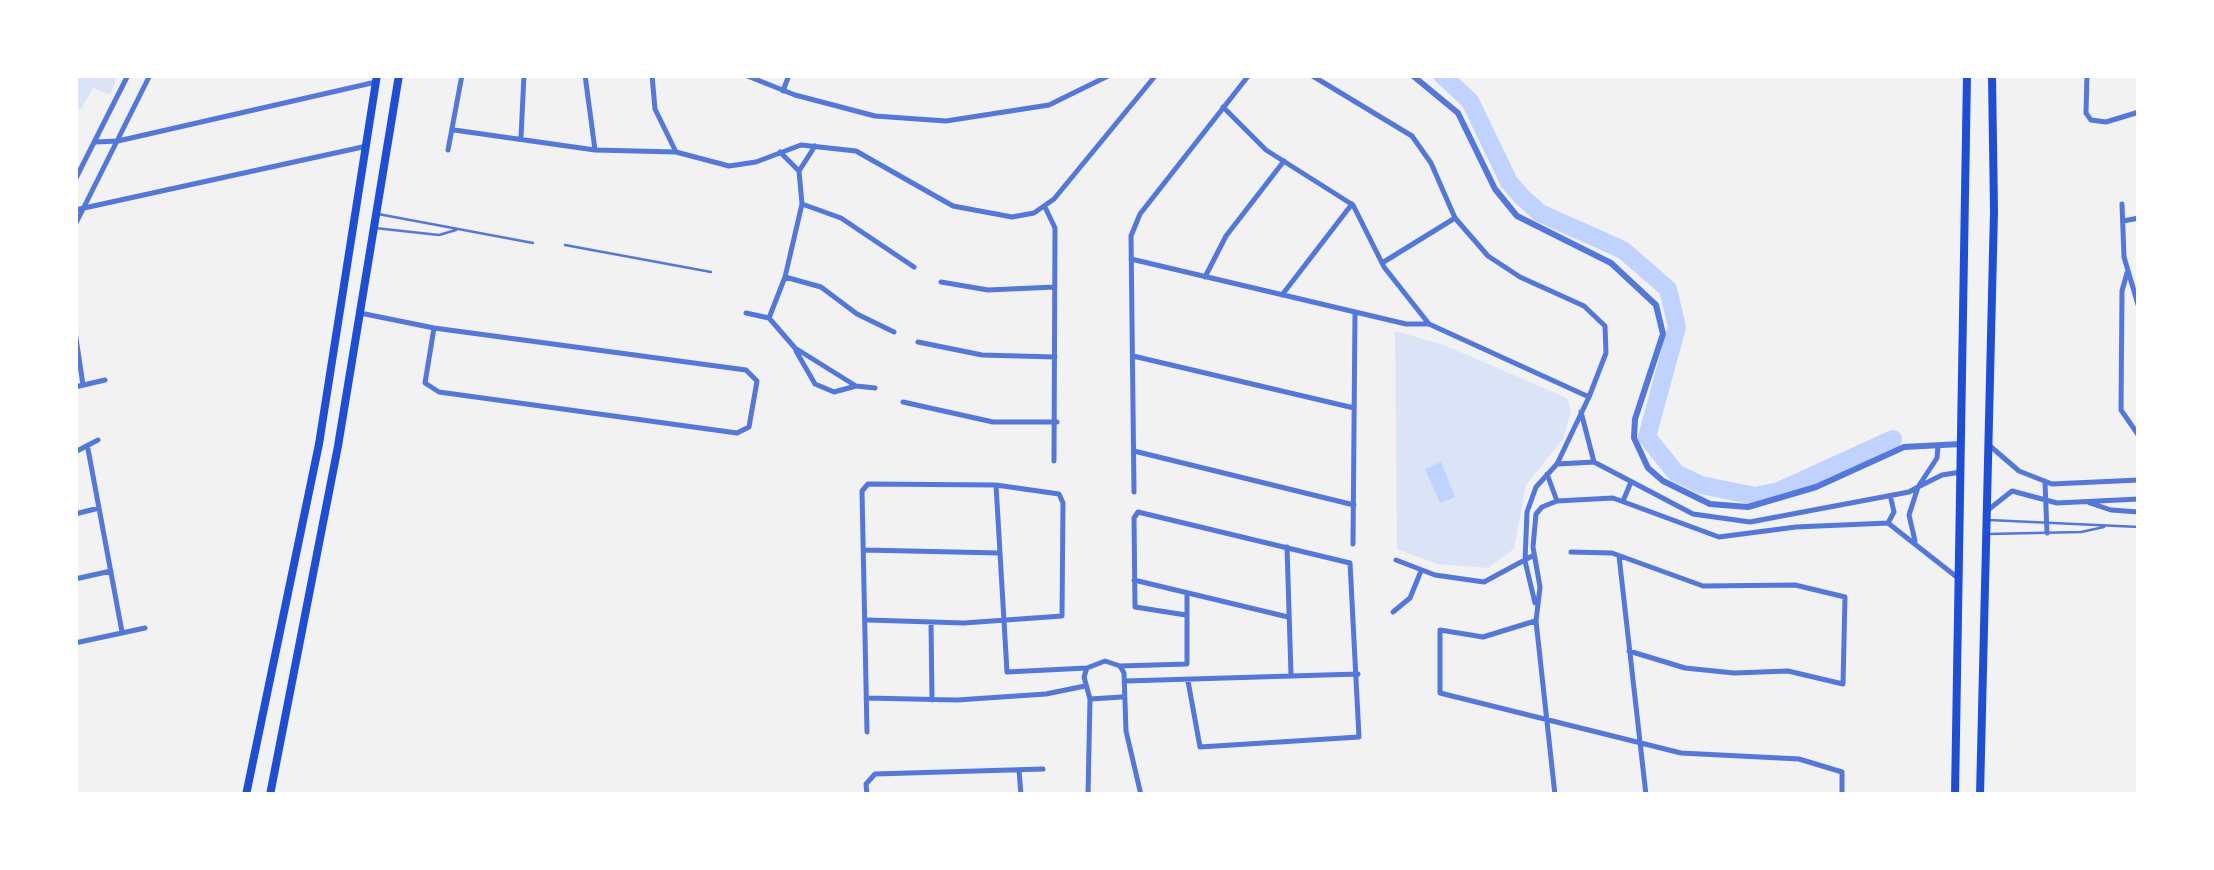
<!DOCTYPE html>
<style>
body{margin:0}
#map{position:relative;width:2214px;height:870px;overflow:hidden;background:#f2f2f2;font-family:"Varela Round",sans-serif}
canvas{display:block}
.frame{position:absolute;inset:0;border:78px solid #fff;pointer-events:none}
</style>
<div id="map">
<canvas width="2214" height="870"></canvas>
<div class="frame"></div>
</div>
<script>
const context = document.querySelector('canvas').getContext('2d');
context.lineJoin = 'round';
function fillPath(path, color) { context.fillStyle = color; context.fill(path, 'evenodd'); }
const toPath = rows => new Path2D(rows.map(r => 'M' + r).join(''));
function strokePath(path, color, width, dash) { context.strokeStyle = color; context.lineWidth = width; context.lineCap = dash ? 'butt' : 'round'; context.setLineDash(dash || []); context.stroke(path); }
const green = toPath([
 [75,75,118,75,110,95,93,88,81,109,75,110],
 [1395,331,1444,345,1567,398,1571,411,1563,439,1526,485,1514,549,1488,568,1437,564,1397,549]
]);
const water = toPath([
 [1441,462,1455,497,1440,503,1425,469]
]);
const river = toPath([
 [1442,75,1470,101,1509,182,1522,197,1540,213,1623,250,1668,289,1677,327,1647,437,1676,473,1701,485,1755,496,1779,491,1893,439]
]);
const service = toPath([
 [378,214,533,243],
 [375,228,439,235,456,230],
 [565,245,711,272],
 [1989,520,2139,527],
 [1988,534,2081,532,2104,527]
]);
const minor = toPath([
 [585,75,595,150],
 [652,75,655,109,676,152,729,166,756,162,801,145,856,151,953,206,1012,217,1034,213,1054,199,1156,75],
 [745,75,795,95,875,116,946,121,1049,105,1110,75],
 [1311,75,1412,136,1431,163,1455,218,1488,256,1520,277,1584,306,1605,326,1606,353,1589,397,1557,464,1536,487,1527,512,1525,561,1535,603],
 [2087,75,2086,113,2091,120,2106,122,2139,112],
 [783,91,789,75],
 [1223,107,1266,150,1353,205,1384,267,1429,324,1589,397],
 [454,130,595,150,676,152],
 [521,137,524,75],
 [96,142,118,141,376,82],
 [448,150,462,75],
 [780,152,799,171],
 [75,180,128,75],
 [802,204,841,218,914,267],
 [2122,204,2124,257,2139,308],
 [1045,207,1055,228,1054,461],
 [75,210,367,146],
 [2123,221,2139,218],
 [75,225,150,75],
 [1131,259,1406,324,1429,324],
 [1382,263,1455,218],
 [2127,273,2122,291,2121,410,2139,436],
 [785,277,821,287,857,314,894,332],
 [1205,277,1226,236,1284,161],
 [941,282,988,290,1055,287],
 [1282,295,1352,204],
 [360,313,434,328,746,370,757,381,749,427,737,433,439,392,425,383,434,328],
 [746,313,769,318,795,348,856,386,875,388],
 [769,318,785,277,802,204,799,171,815,146],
 [75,331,83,385],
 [918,342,982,355,1055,357],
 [796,351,815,384,834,392,856,386],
 [1133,356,1354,408],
 [75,387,105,380],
 [903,402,993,422,1057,422],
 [1581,412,1594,462],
 [1990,446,2019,471,2052,484,2139,480],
 [88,449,122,632],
 [1134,451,1354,505],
 [75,452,98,440],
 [1557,464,1594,462,1693,514,1750,522,1909,492,1918,487,1937,458,1938,446],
 [1547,474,1557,501],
 [2045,482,2047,533],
 [1134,492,1131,236,1140,214,1249,75],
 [1623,501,1631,482],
 [2090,503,2111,510,2139,512],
 [1988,510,2012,491,2057,503,2139,499],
 [75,514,99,508],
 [1888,523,1894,512,1891,499],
 [1915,541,1909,515,1918,487,1942,475,1961,472],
 [1353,544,1355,312],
 [1287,547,1291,674],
 [864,550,1000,553],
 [1571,552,1612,553,1703,586,1795,585,1845,597,1843,684,1788,671,1734,673,1685,668,1629,651],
 [1619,556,1646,795],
 [1396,560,1435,575,1484,582,1534,555],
 [75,579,111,571],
 [1134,580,1288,617],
 [1393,612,1410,598,1421,571],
 [1186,615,1135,607,1134,518,1138,512,1350,563,1359,737,1200,747,1188,681],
 [868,620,964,623,1062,616,1063,503,1059,494,996,485],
 [1535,621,1483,637,1440,630,1440,693,1681,753,1799,759,1842,772,1842,795],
 [931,623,932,700],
 [75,643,145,628],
 [1120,666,1187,664,1187,594],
 [1126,681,1358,674],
 [866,698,957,700,1046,694,1085,686],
 [1090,699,1122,697],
 [867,732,862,491,868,484,996,485,1007,672,1087,668],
 [1019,770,1021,795],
 [867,795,866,784,875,774,1043,769],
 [1088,795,1090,699,1084,677,1087,668,1105,661,1120,666,1124,673,1126,731,1141,795],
 [1440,795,1463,795],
 [1555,795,1536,621,1540,587,1533,547,1536,514,1542,507,1557,501,1613,498,1719,537,1796,527,1888,523,1958,578]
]);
const tertiary = toPath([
 [1412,75,1458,113,1495,189,1517,216,1611,263,1656,305,1663,334,1635,419,1634,438,1648,468,1663,481,1710,504,1748,507,1816,487,1904,447,1961,444]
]);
const primary = toPath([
 [246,795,319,444,377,75],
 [270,795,338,446,399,75]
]);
const trunk = toPath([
 [1955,795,1967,75],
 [1980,795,1994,211,1992,75]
]);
fillPath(green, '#dbe4f7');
fillPath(water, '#bfd3fe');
strokePath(river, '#bfd3fe', 18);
strokePath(service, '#5277de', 2.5);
strokePath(minor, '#5277de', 5);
strokePath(tertiary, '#5277de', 6);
strokePath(primary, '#1d4ed8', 8);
strokePath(trunk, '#1d4ed8', 8);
</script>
